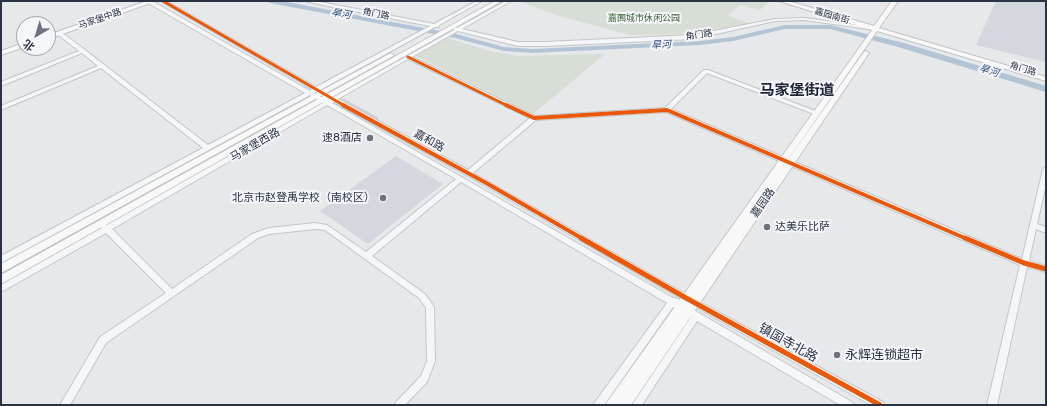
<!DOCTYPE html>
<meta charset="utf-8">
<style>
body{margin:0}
#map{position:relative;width:1047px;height:406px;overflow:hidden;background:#e6e8ea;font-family:Rubik,"Noto Sans SC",sans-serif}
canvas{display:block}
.frame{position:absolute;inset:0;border:2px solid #2b3445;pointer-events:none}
.north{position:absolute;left:16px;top:16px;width:40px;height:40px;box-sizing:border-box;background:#f4f6f9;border:1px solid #a4a8b1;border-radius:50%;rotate:218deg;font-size:11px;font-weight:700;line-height:16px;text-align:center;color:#2b3445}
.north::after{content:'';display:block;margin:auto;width:14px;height:18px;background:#6c737f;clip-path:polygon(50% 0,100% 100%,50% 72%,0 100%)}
</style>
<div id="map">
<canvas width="1047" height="406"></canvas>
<div class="frame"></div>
<div class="north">北</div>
</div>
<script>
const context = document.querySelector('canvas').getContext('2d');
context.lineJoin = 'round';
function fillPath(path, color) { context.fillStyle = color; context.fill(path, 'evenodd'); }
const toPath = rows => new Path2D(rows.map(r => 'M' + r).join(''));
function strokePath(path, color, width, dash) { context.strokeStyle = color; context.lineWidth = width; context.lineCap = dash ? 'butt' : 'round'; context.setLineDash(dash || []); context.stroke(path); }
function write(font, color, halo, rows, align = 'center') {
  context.font = font + ' Rubik,"Noto Sans SC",sans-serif'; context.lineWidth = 4; context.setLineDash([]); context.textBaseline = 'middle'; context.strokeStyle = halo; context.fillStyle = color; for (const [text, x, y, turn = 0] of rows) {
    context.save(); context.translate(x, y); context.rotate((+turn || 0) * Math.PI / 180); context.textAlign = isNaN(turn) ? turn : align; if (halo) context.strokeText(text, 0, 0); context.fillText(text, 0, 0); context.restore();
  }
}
const built = toPath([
 [996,1,1046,1,1046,62,976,45],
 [396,156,443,184,368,244,320,211]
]);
const green = toPath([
 [519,1,769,1,760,10,740,5,728,16,749,23,691,34,631,35,559,16],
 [447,38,490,51,519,56,605,54,533,114,414,55]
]);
const river = toPath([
 [266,1,282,1,456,34,504,47,532,49,700,41,733,37,785,25,830,25,904,43,1046,86,1046,92,898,47,830,29,785,29,733,41,700,45,532,53,504,51,455,38,270,3,266,1]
]);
const building = toPath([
 [343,98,379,118,377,119,341,99]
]);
const minor = toPath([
 [148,1,152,1,310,91,312,89,161,1,166,1,316,87,430,26,308,2,306,1,315,1,434,24,477,1,482,1,439,25,439,27,435,27,320,90,334,97,454,30,454,28,457,28,506,1,511,1,462,29,518,42,546,42,693,35,775,19,804,18,878,28,878,30,876,30,804,20,775,21,693,39,546,46,518,46,458,31,412,57,535,116,665,108,704,70,708,70,818,112,819,113,816,115,814,114,707,73,671,109,1022,259,1043,169,1046,167,1046,184,1037,224,1046,227,1046,233,1036,229,1029,261,1046,266,1046,272,1027,267,997,405,987,405,1020,265,666,112,536,120,473,173,689,296,883,402,885,405,871,405,683,300,486,186,334,102,332,103,673,298,679,299,680,302,852,402,854,405,840,405,697,321,642,405,632,405,691,317,673,307,604,405,593,405,667,303,461,182,372,256,425,294,434,307,435,361,427,382,405,405,394,405,396,402,421,376,427,361,426,308,419,298,325,230,315,229,269,234,258,238,106,343,70,405,60,405,100,337,166,293,106,233,1,292,1,285,102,228,102,225,107,225,323,103,310,95,1,263,1,256,203,148,101,68,1,110,1,106,98,66,82,53,1,86,1,82,79,51,57,34,57,32,61,32,85,50,208,145,305,93,148,3,148,1],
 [408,59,530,118,468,170,338,99,408,59],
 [316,92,329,99,327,100,314,93,316,92],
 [327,105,456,179,366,252,327,225,315,223,269,228,252,234,172,289,112,229,327,105]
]);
const major = toPath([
 [147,1,156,1,48,39,48,35,147,1],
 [495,1,502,1,1,284,1,275,495,1],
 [779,1,788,1,874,26,892,1,898,1,879,28,1046,77,1046,81,877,31,776,177,864,52,866,51,869,53,631,405,605,405,872,30,779,1],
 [24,43,24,47,1,55,1,51,24,43],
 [391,53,394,55,393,56,1,273,1,264,391,53]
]);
const cyclewayFar2 = toPath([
 [163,1,345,106],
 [408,57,508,106]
]);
const cyclewayFar1 = toPath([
 [343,105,488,184,583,239],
 [506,105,534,118,667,110,967,239]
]);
const cycleway = toPath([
 [581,238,686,298,880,405],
 [965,238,1024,263,1046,269]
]);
const markers = [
 [370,138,4,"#6c737f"],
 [383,198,4,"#6c737f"],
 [767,227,4,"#6c737f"],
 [837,355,4,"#6c737f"]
];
const farStreetnames = [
 ["角门路",376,14,11],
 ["嘉园南街",832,16,16],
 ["马家堡中路",100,19,-19],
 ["角门路",699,35,-8],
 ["角门路",1023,69,17]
];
const farParknames = [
 ["嘉囿城市休闲公园",644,18]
];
const farWaternames = [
 ["旱河",341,14,11],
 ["旱河",661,45,-3],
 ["旱河",989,71,17]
];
const poiNames = [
 ["速8酒店",362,138],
 ["北京市赵登禹学校（南校区）",375,198],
 ["达美乐比萨",775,227,"left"]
];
const streetNames = [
 ["嘉和路",429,141,29],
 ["马家堡西路",255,145,-30],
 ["嘉园路",763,203,-55]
];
const nearStreetnames = [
 ["镇国寺北路",788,343,29]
];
const nearPoinames = [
 ["永辉连锁超市",845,355]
];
const districtNames = [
 ["马家堡街道",797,91]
];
fillPath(built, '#d4d7dd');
fillPath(green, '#d6ded6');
fillPath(river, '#b4c4d5');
fillPath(building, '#ced0d3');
strokePath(minor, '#c4c6c8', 2);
strokePath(major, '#c2c5c8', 2);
fillPath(minor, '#f5f6f7');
fillPath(major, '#f8f8f8');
strokePath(cyclewayFar2, '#e8590c', 3);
strokePath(cyclewayFar1, '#e8590c', 4);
strokePath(cycleway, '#e8590c', 5);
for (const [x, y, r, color] of markers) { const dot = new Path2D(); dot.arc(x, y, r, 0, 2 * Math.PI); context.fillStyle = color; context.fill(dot); strokePath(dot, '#f4f6f9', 1.5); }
write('9px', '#2b3445', '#f4f6f9', farStreetnames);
write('9px', '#3f6138', '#f4f6f9', farParknames);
write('italic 10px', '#34527a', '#f4f6f9', farWaternames);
write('11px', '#2b3445', '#f4f6f9', poiNames, 'right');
write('11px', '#2b3445', '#f4f6f9', streetNames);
write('13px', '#2b3445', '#f4f6f9', nearStreetnames);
write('13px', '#2b3445', '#f4f6f9', nearPoinames, 'left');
write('bold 15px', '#1d2536', '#f4f6f9', districtNames);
</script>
